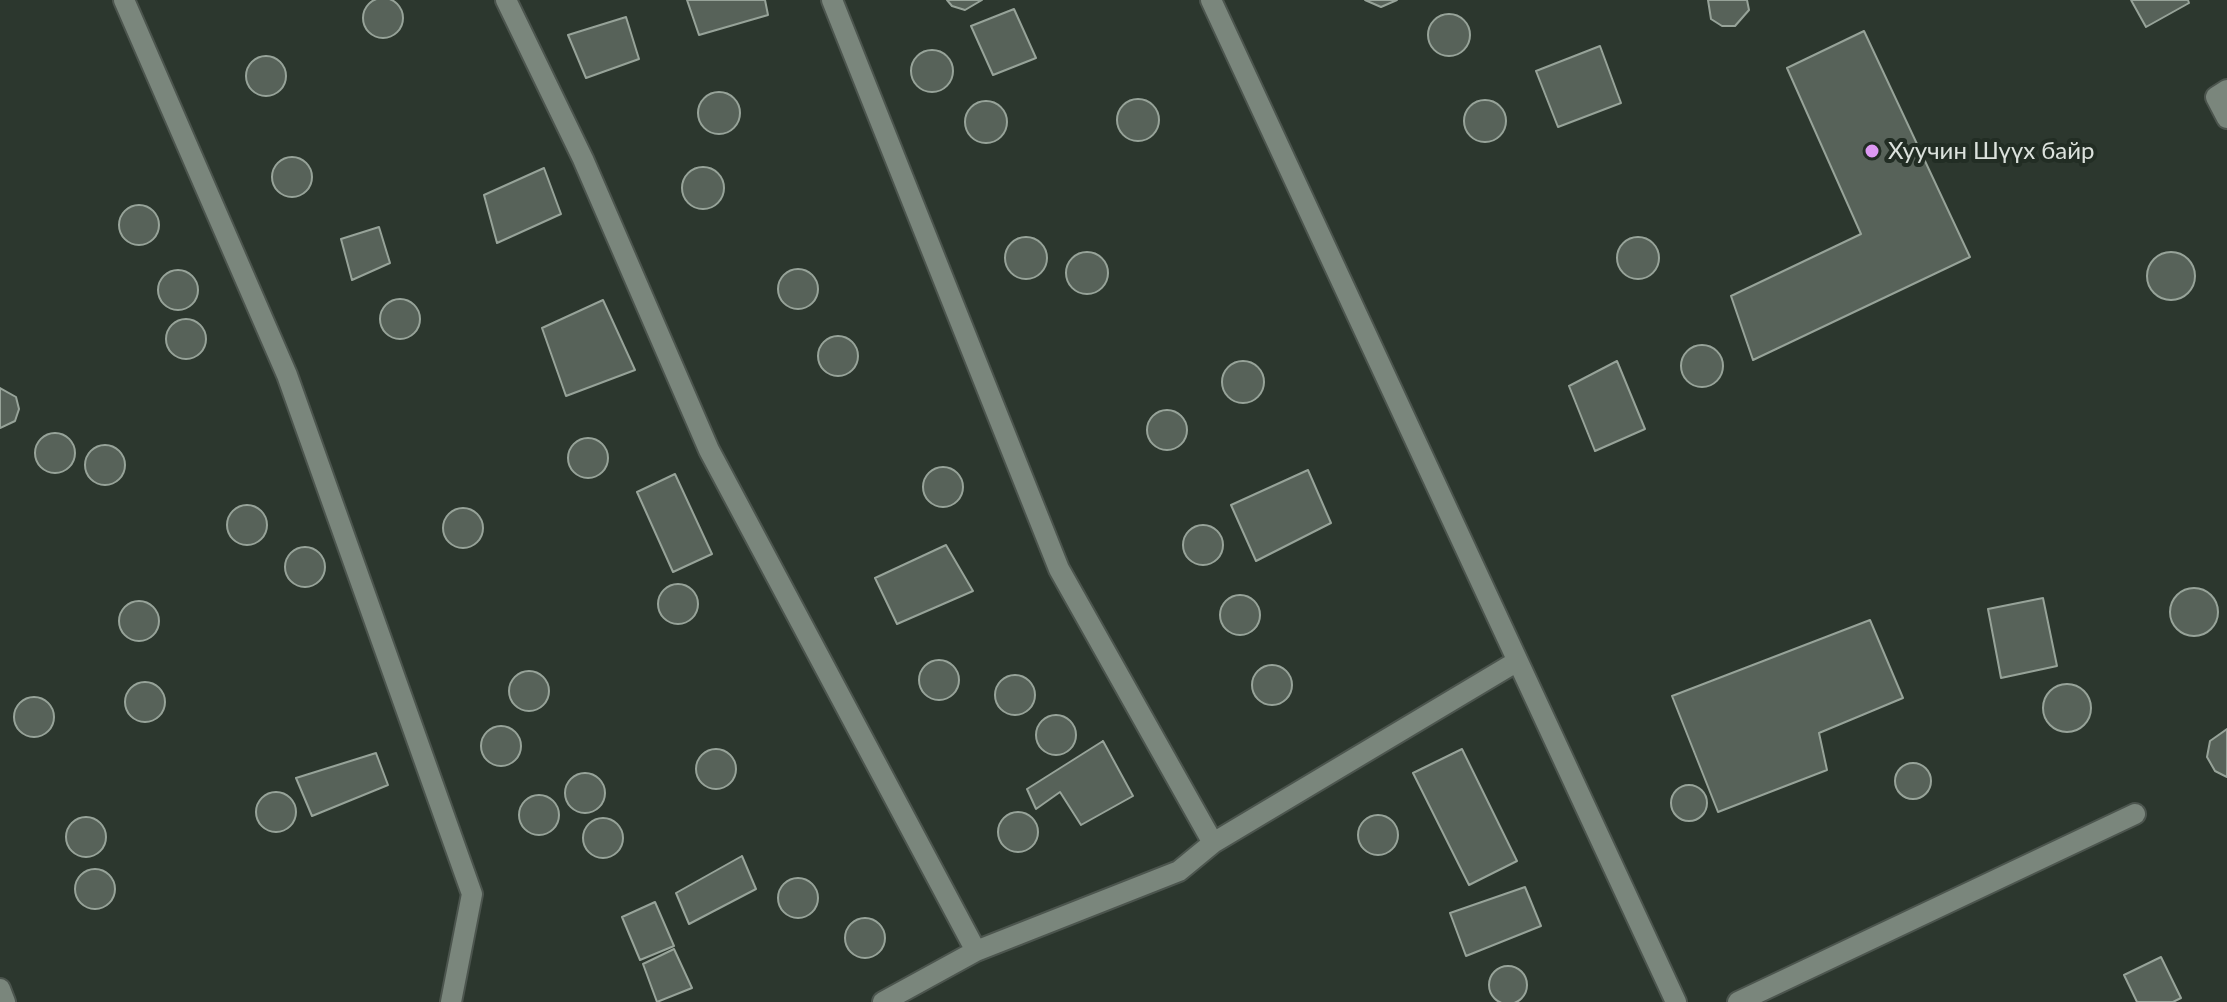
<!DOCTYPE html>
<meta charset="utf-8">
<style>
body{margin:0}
canvas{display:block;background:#2c372e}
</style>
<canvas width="2227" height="1002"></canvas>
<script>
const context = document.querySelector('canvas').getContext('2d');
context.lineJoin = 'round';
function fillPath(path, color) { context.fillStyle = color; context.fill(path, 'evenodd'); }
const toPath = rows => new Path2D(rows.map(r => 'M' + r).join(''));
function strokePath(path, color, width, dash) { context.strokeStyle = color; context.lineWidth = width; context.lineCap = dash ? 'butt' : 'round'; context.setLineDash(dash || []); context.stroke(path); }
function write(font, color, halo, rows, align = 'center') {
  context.font = font + ' Lato,sans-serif'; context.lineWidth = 8; context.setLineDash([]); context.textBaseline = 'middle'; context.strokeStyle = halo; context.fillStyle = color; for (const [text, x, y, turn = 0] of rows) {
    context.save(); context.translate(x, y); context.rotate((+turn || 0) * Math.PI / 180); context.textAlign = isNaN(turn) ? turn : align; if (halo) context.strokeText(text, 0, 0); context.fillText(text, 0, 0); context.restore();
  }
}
const building = toPath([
 '363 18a20 20 0 1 1 40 0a20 20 0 1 1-40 0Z',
 [687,0,765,0,768,15,699,35,687,0],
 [947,0,982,0,965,10,952,6,947,0],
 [1365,0,1397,0,1381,7,1365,0],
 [1708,0,1747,0,1749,10,1735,26,1722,26,1711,19,1708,0],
 [2131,0,2188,0,2189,3,2146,27,2131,0],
 [1014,9,1036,58,993,75,971,26,1014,9],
 '1428 35a21 21 0 1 1 42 0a21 21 0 1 1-42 0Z',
 [626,17,639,59,586,78,568,35,626,17],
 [1864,31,1970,257,1753,360,1731,296,1861,234,1787,68,1864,31],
 [1600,46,1621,103,1558,127,1536,71,1600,46],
 '911 71a21 21 0 1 1 42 0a21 21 0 1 1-42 0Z',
 '246 76a20 20 0 1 1 40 0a20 20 0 1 1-40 0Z',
 '698 113a21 21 0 1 1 42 0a21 21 0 1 1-42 0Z',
 '1117 120a21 21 0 1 1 42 0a21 21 0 1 1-42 0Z',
 '1464 121a21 21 0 1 1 42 0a21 21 0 1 1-42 0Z',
 '965 122a21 21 0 1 1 42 0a21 21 0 1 1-42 0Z',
 '272 177a20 20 0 1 1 40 0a20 20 0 1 1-40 0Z',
 '682 188a21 21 0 1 1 42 0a21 21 0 1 1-42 0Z',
 [544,168,561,214,497,243,484,195,544,168],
 '119 225a20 20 0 1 1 40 0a20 20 0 1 1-40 0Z',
 [379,227,390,263,352,280,341,239,379,227],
 '1617 258a21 21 0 1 1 42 0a21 21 0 1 1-42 0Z',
 '1005 258a21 21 0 1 1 42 0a21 21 0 1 1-42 0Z',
 '2147 276a24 24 0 1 1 48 0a24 24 0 1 1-48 0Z',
 '1066 273a21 21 0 1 1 42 0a21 21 0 1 1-42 0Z',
 '778 289a20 20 0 1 1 40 0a20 20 0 1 1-40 0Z',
 '158 290a20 20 0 1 1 40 0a20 20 0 1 1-40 0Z',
 '380 319a20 20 0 1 1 40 0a20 20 0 1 1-40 0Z',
 [603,300,635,370,566,396,542,328,603,300],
 '166 339a20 20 0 1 1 40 0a20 20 0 1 1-40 0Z',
 '818 356a20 20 0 1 1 40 0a20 20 0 1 1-40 0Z',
 '1681 366a21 21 0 1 1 42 0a21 21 0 1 1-42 0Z',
 [1617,361,1645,429,1595,451,1569,386,1617,361],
 '1222 382a21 21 0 1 1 42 0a21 21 0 1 1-42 0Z',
 [0,388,16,397,19,409,15,421,0,428,0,388],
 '1147 430a20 20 0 1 1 40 0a20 20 0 1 1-40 0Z',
 '35 453a20 20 0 1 1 40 0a20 20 0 1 1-40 0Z',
 '568 458a20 20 0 1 1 40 0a20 20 0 1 1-40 0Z',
 '85 465a20 20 0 1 1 40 0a20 20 0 1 1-40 0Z',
 '923 487a20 20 0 1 1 40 0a20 20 0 1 1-40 0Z',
 [1308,470,1331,523,1256,561,1231,505,1308,470],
 [675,474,712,554,673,572,637,492,675,474],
 '227 525a20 20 0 1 1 40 0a20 20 0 1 1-40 0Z',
 '443 528a20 20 0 1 1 40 0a20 20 0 1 1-40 0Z',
 '1183 545a20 20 0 1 1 40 0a20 20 0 1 1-40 0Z',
 [946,545,973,591,897,624,875,578,946,545],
 '285 567a20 20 0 1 1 40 0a20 20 0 1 1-40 0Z',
 '658 604a20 20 0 1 1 40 0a20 20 0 1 1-40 0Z',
 '2170 612a24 24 0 1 1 48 0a24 24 0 1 1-48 0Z',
 '1220 615a20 20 0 1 1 40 0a20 20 0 1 1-40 0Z',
 [2043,598,2057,666,2001,678,1988,609,2043,598],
 '119 621a20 20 0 1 1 40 0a20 20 0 1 1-40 0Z',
 [1870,620,1903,698,1819,733,1827,770,1718,812,1672,696,1870,620],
 '919 680a20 20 0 1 1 40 0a20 20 0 1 1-40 0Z',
 '1252 685a20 20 0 1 1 40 0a20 20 0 1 1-40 0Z',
 '509 691a20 20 0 1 1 40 0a20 20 0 1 1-40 0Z',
 '995 695a20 20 0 1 1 40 0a20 20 0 1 1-40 0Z',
 '125 702a20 20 0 1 1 40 0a20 20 0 1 1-40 0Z',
 '2043 708a24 24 0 1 1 48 0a24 24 0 1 1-48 0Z',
 '14 717a20 20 0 1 1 40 0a20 20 0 1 1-40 0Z',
 '1036 735a20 20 0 1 1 40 0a20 20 0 1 1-40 0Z',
 '481 746a20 20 0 1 1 40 0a20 20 0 1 1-40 0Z',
 [2227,729,2227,777,2215,771,2207,757,2210,741,2227,729],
 [1103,741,1133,796,1081,825,1060,792,1036,809,1027,789,1103,741],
 [1462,749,1517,861,1469,885,1413,773,1462,749],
 '696 769a20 20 0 1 1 40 0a20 20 0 1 1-40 0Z',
 [376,753,388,785,312,816,296,778,376,753],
 '1895 781a18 18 0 1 1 36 0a18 18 0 1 1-36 0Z',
 '565 793a20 20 0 1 1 40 0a20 20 0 1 1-40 0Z',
 '1671 803a18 18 0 1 1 36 0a18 18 0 1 1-36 0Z',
 '256 812a20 20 0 1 1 40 0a20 20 0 1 1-40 0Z',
 '519 815a20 20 0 1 1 40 0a20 20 0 1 1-40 0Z',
 '998 832a20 20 0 1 1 40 0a20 20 0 1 1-40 0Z',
 '1358 835a20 20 0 1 1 40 0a20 20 0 1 1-40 0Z',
 '66 837a20 20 0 1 1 40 0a20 20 0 1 1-40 0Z',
 '583 838a20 20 0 1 1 40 0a20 20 0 1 1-40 0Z',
 [742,856,756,889,689,924,676,893,742,856],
 '75 889a20 20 0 1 1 40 0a20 20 0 1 1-40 0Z',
 '778 898a20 20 0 1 1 40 0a20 20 0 1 1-40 0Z',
 [1525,887,1541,926,1466,956,1450,913,1525,887],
 [655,902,674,946,640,960,622,917,655,902],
 '845 938a20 20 0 1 1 40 0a20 20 0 1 1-40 0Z',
 [674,949,692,988,657,1002,643,964,674,949],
 [2161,957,2181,998,2173,1002,2137,1002,2124,975,2161,957],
 '1489 985a19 19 0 1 1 38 0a19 19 0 1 1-38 0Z'
]);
const minor = toPath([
 [124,0,287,375,472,894,451,1002],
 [506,0,583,159,709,450,976,951],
 [832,0,1059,569,1213,843],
 [1211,0,1676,1002],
 [2227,90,2216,97,2227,118],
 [0,989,5,1002],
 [883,1002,976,951,1179,871,1213,843,1516,662],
 [1738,1002,2135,814]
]);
const markers = [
 [1872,151,8,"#dd99f3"]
];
const poiNames = [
 ["Хуучин Шүүх байр",1888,151]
];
fillPath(building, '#576259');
strokePath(building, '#97a399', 2);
strokePath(minor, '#4c554e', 24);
strokePath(minor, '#7a867c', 20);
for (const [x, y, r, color] of markers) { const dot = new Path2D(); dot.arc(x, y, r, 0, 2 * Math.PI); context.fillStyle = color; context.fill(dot); strokePath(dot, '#222d24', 3); }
write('24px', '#dce2dd', '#222d24', poiNames, 'left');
</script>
